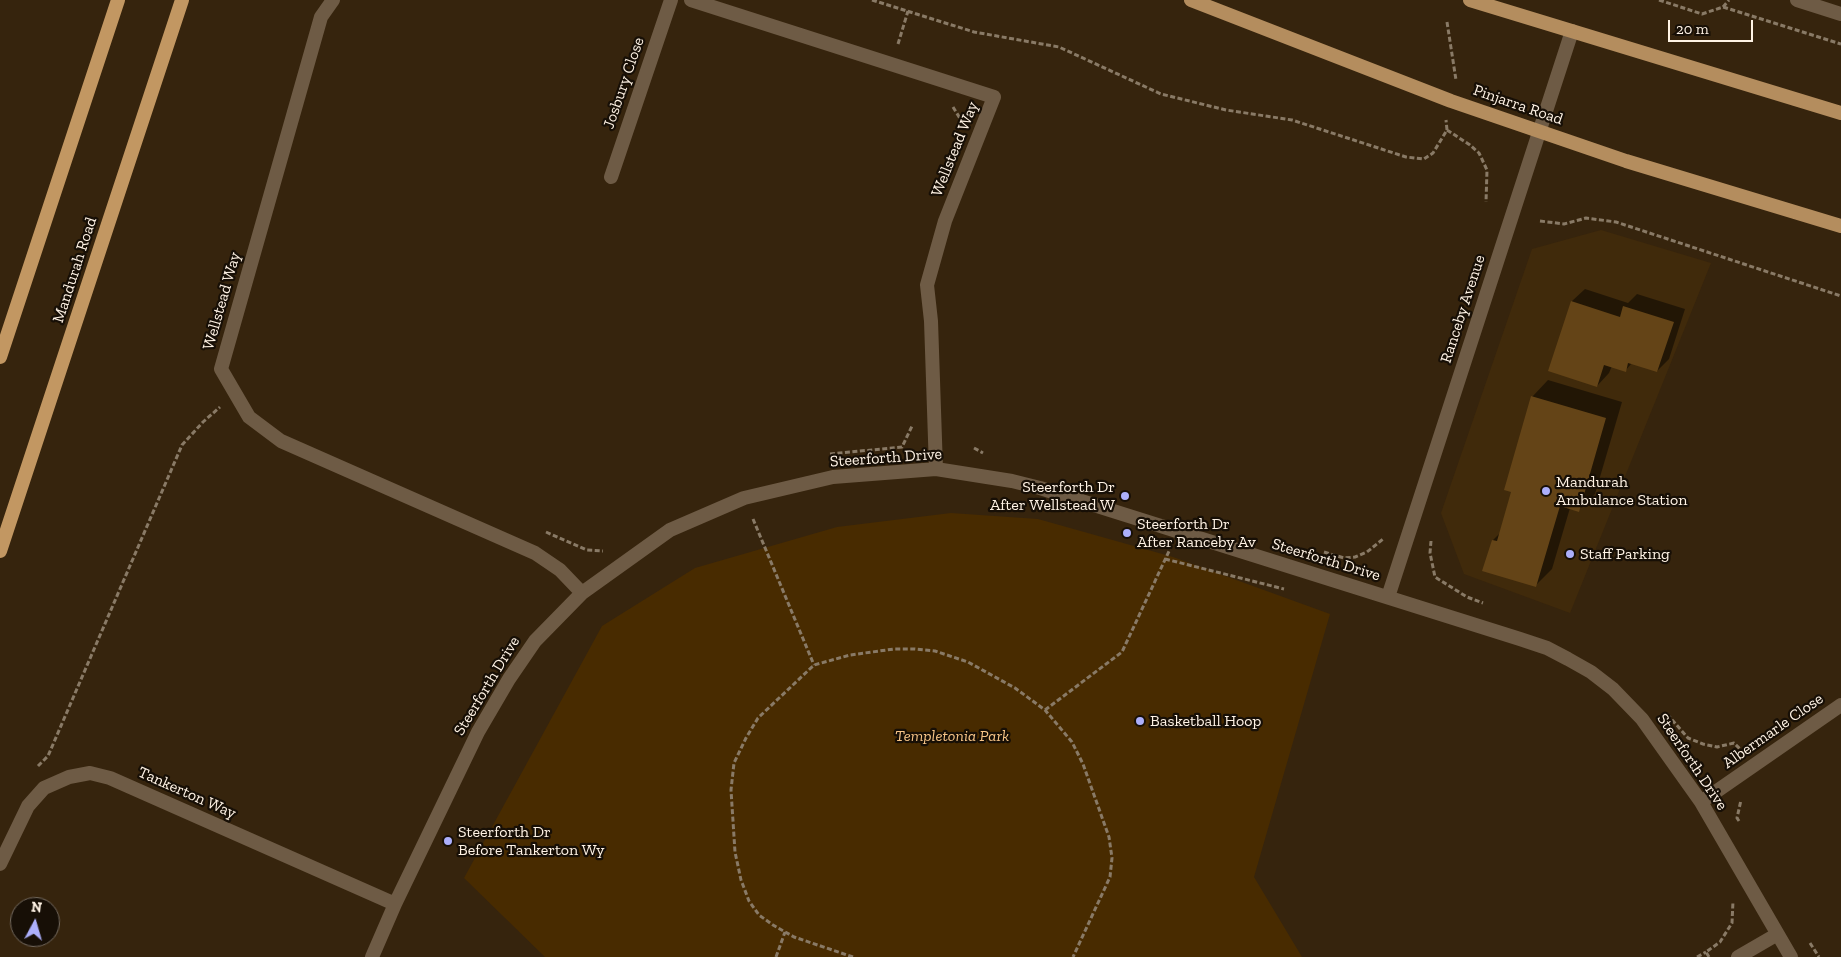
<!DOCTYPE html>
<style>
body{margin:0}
#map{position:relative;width:1841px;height:957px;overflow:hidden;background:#36240d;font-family:"Zilla Slab",serif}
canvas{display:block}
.north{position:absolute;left:10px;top:897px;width:50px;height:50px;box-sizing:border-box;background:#170f06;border:1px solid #746a5f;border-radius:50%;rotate:6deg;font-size:14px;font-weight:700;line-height:20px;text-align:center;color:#fff3e5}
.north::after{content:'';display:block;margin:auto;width:18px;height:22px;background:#acaffb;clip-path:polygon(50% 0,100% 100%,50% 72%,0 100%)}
.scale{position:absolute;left:1668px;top:20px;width:85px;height:22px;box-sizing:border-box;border:2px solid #fff3e5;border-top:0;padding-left:6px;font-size:15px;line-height:18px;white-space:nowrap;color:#fff3e5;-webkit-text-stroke:4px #170f06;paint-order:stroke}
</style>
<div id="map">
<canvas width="1841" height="957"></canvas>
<div class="north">N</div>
<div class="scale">20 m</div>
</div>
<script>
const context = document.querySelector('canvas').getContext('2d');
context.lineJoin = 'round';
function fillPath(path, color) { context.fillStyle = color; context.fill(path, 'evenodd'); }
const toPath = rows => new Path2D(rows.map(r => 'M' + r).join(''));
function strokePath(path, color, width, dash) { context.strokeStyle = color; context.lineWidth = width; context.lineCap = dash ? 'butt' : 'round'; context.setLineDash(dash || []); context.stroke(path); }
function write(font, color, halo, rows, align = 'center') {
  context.font = font + ' "Zilla Slab",serif'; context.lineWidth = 4.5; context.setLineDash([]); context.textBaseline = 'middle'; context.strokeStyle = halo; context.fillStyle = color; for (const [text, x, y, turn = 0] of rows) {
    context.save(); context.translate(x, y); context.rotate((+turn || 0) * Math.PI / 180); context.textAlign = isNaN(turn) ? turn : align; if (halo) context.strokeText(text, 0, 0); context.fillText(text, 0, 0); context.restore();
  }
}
const built = toPath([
 [1601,230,1711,263,1570,613,1464,574,1441,513,1532,249]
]);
const green = toPath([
 [951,513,1038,519,1173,557,1330,614,1254,877,1302,957,545,957,464,878,602,626,695,568,837,527]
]);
const shadow = toPath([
 [1585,289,1628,303,1637,294,1685,309,1669,359,1657,371,1632,363,1625,371,1612,366,1609,373,1597,386,1550,370,1572,301],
 [1548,380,1622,402,1595,494,1578,510,1570,508,1552,569,1536,585,1493,540,1500,533,1512,491,1532,397]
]);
const building = toPath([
 [1571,301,1620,317,1623,306,1674,322,1657,372,1628,363,1626,372,1604,365,1597,387,1548,371],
 [1531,396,1606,418,1579,512,1560,506,1536,587,1482,571,1492,540,1497,541,1511,492,1504,490]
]);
const path = toPath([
 [872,0,974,32,1059,47,1161,94,1226,110,1292,120,1406,157,1424,159,1433,153,1447,130,1446,120],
 [1659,0,1702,14,1723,7,1841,44],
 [1723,7,1729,0],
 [1447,22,1456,80],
 [898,44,908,11],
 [953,107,961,120],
 [1447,130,1470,145,1479,153,1487,170,1486,202],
 [1540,221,1564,224,1586,218,1616,222,1841,296],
 [974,448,983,453],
 [830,454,902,447,912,426],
 [753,519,814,665],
 [546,532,587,550,603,551],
 [1431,541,1430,553,1435,577,1467,597,1483,603],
 [1324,552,1344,558,1355,557,1367,552,1383,539],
 [1165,559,1284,589],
 [1045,710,1122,652,1170,549],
 [1667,714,1688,738,1703,744,1717,747,1734,743,1740,749],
 [38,766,48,756,182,445,203,422,220,407],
 [1739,821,1737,818,1741,800],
 [1810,943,1819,957],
 [776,957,785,932],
 [853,957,794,937,773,925,759,915,749,901,741,880,735,852,731,790,734,763,746,738,758,718,814,665,850,655,894,649,915,649,935,651,968,662,1015,688,1045,710,1072,742,1083,764,1109,837,1112,858,1110,877,1073,957],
 [1697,957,1706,952],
 [1709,957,1706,952,1720,942,1732,923,1733,901]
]);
const minor = toPath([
 [333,0,321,17,221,369,249,417,281,441,535,553,560,570,582,593],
 [691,0,994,97,945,221,927,285,931,321,936,469],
 [1797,0,1841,14],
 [611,177,671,0],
 [1388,597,1572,31],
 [1701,802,1841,705],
 [0,864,28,806,44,788,69,777,90,773,110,778,395,904],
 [372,957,395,904,478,732,509,679,535,641,582,593,670,530,744,498,833,477,936,469,1012,481,1040,488,1520,639,1547,648,1568,659,1591,672,1613,689,1642,719,1701,802,1791,957],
 [1738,957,1776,935]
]);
const primary = toPath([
 [1191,0,1451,101,1626,161,1841,226],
 [1470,0,1841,113]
]);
const trunk = toPath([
 [0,357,118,0],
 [0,551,182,0]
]);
const markers = [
 [1546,491,5,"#acaffb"],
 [1125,496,5,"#acaffb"],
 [1127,533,5,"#acaffb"],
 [1570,554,5,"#acaffb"],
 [1140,721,5,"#acaffb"],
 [448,841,5,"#acaffb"]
];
const streetNames = [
 ["Josbury Close",624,83,-71],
 ["Pinjarra Road",1518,105,19],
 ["Wellstead Way",955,149,-68],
 ["Mandurah Road",75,270,-72],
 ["Wellstead Way",222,301,-74],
 ["Ranceby Avenue",1463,309,-72],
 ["Steerforth Drive",886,458,-4],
 ["Steerforth Drive",1326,560,17],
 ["Steerforth Drive",487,686,-59],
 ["Albermarle Close",1773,731,-35],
 ["Steerforth Drive",1692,762,56],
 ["Tankerton Way",187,793,24]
];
const poiNames = [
 ["Mandurah",1556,482],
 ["Ambulance Station",1556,500],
 ["Steerforth Dr",1115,487,"right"],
 ["After Wellstead W",1115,505,"right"],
 ["Steerforth Dr",1137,524],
 ["After Ranceby Av",1137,542],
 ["Staff Parking",1580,554],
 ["Basketball Hoop",1150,721],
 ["Steerforth Dr",458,832],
 ["Before Tankerton Wy",458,850]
];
const parkNames = [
 ["Templetonia Park",952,736]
];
fillPath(built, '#402a0b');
fillPath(green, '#482b00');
fillPath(shadow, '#0007');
fillPath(building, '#644417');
strokePath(path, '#897a66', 3, [5, 2.5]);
strokePath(minor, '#6e5b45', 14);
strokePath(primary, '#b48d5e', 14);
strokePath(trunk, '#c29762', 14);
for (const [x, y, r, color] of markers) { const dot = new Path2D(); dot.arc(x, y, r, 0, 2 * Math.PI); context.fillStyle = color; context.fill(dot); strokePath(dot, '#170f06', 2); }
write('16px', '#fff3e5', '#170f06', streetNames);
write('16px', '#fff3e5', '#170f06', poiNames, 'left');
write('italic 16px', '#f9c688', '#170f06', parkNames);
</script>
